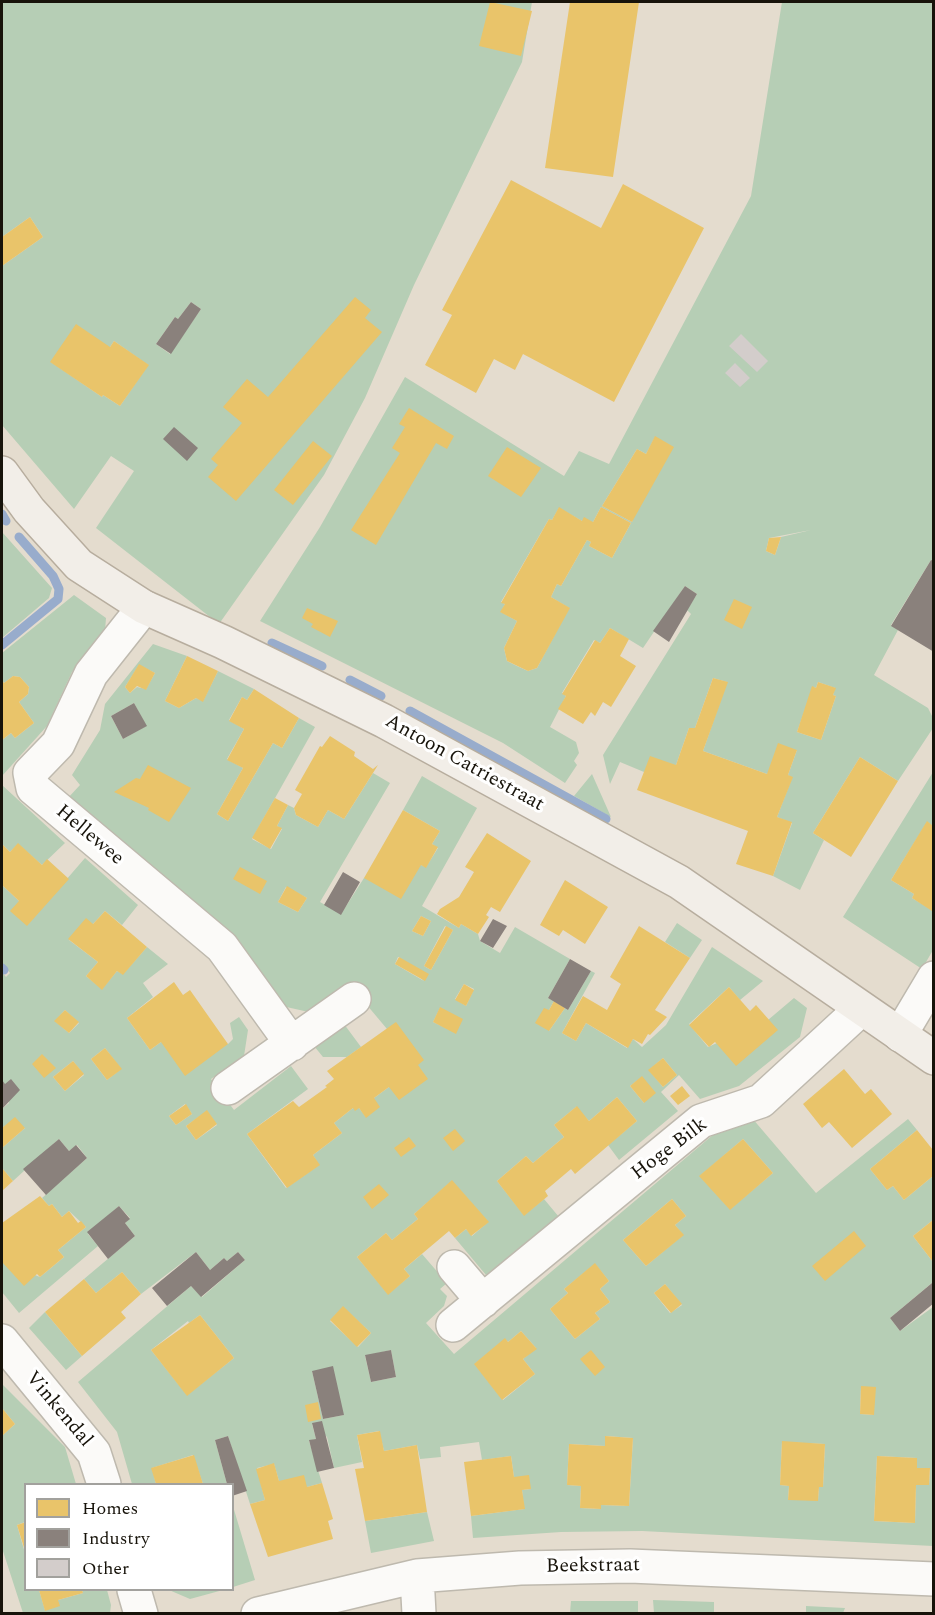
<!DOCTYPE html>
<style>
body{margin:0}
#map{position:relative;width:935px;height:1615px;overflow:hidden;background:#e4dcce;font-family:Spectral,serif}
canvas{display:block}
.frame{position:absolute;inset:0;border:3px solid #17130a;pointer-events:none}
.legend{position:absolute;left:24px;top:1483px;width:210px;height:108px;box-sizing:border-box;background:#fff;border:2px solid #a2a19d;margin:0;padding:8px 10px;list-style:none;font-size:18px;color:#17130a}
.legend li{display:flex;align-items:center;gap:12px;height:30px}
.legend b{width:30px;border:2px solid #a2a19d}
</style>
<div id="map">
<canvas width="935" height="1615"></canvas>
<div class="frame"></div>
<ul class="legend">
<li><b style="height:16px;background:#e9c46a"></b>Homes</li>
<li><b style="height:16px;background:#8a817c"></b>Industry</li>
<li><b style="height:16px;background:#d3cdcb"></b>Other</li>
</ul>
</div>
<script>
const context = document.querySelector('canvas').getContext('2d');
context.lineJoin = 'round';
function fillPath(path, color) { context.fillStyle = color; context.fill(path, 'evenodd'); }
const toPath = rows => new Path2D(rows.map(r => 'M' + r).join(''));
function strokePath(path, color, width, dash) { context.strokeStyle = color; context.lineWidth = width; context.lineCap = dash ? 'butt' : 'round'; context.setLineDash(dash || []); context.stroke(path); }
function write(font, color, halo, rows, align = 'center') {
  context.font = font + ' Spectral,serif'; context.lineWidth = 6; context.setLineDash([]); context.textBaseline = 'middle'; context.strokeStyle = halo; context.fillStyle = color; for (const [text, x, y, turn = 0] of rows) {
    context.save(); context.translate(x, y); context.rotate((+turn || 0) * Math.PI / 180); context.textAlign = isNaN(turn) ? turn : align; if (halo) context.strokeText(text, 0, 0); context.fillText(text, 0, 0); context.restore();
  }
}
const green = toPath([
 [2,2,532,2,522,62,414,285,365,398,324,475,219,624,96,528,134,471,111,456,74,509,2,425,2,266,43,237,30,217,2,237],
 [191,302,201,309,170,354,156,344,175,317,178,319],
 [114,341,148,365,120,406,103,395,102,397,51,362,110,347],
 [782,2,933,2,933,561,931,560,891,625,898,630,874,675,928,708,933,718,933,728,898,781,860,757,813,833,824,840,800,890,773,876,792,823,777,817,792,778,788,775,797,750,767,774,703,751,727,682,713,678,695,728,689,728,676,765,644,772,620,762,610,784,603,755,691,614,687,610,697,594,685,586,643,648,610,628,600,643,594,640,562,693,566,696,550,727,576,742,579,753,574,761,577,765,565,783,503,743,260,621,320,527,405,377,564,476,579,451,609,464,751,196],
 [655,437,632,522,602,506,637,449,646,454],
 [601,507,631,523,612,558,589,546,591,542,587,540,561,586,557,584,551,597,569,608,537,668,528,671,517,666,507,661,504,648,517,621,501,612,505,604,501,602,549,519,552,520,559,508,582,521,593,522],
 [811,530,781,537,775,555,766,551,769,538],
 [818,682,835,688,833,695,836,696,821,740,797,732,813,687,816,688],
 [2,532,52,588,49,598,2,638],
 [74,595,106,618,105,631,72,672,47,726,2,776,2,740,11,733,15,738,34,723,19,702,28,694,29,687,20,677,13,676,4,683,2,680,2,653],
 [153,644,187,656,165,701,179,708,196,698,203,701,218,671,254,689,247,700,242,697,229,720,244,729,227,759,243,768,217,814,228,821,273,743,282,748,299,718,315,727,252,839,271,849,282,829,277,826,288,805,294,808,296,815,318,827,328,810,344,819,373,773,390,783,320,902,341,914,364,878,421,865,426,867,438,848,432,844,440,831,403,810,422,776,477,808,422,906,459,928,461,924,478,934,480,941,500,953,515,927,570,959,548,998,554,1001,549,1010,549,1031,565,1008,568,1010,591,971,595,973,562,1033,576,1041,586,1023,627,1048,633,1039,642,1047,666,1025,712,947,763,981,740,1000,729,987,689,1024,708,1047,768,1020,794,998,807,1008,800,1037,739,1086,700,1099,679,1075,661,1092,678,1111,619,1160,608,1145,637,1121,617,1097,589,1121,576,1107,554,1125,564,1137,533,1163,526,1156,497,1181,524,1215,544,1199,559,1217,486,1275,455,1238,466,1229,472,1236,488,1222,452,1181,414,1214,418,1219,392,1240,386,1233,357,1257,388,1294,410,1276,404,1269,422,1254,447,1283,440,1289,447,1296,444,1306,426,1323,454,1354,727,1123,752,1118,816,1193,908,1119,917,1130,870,1169,887,1190,893,1186,904,1200,933,1176,933,1220,913,1236,933,1262,933,1282,890,1318,900,1331,889,1339,933,1307,933,1546,642,1531,561,1532,473,1538,471,1516,524,1509,522,1490,531,1489,514,1477,511,1456,482,1460,479,1442,440,1447,441,1457,420,1459,417,1445,384,1451,379,1431,357,1435,362,1462,334,1468,327,1437,312,1424,316,1439,309,1441,322,1483,307,1487,279,1481,274,1464,257,1468,265,1500,250,1504,228,1436,215,1440,227,1484,203,1484,193,1455,152,1468,156,1484,132,1484,117,1432,78,1382,191,1286,202,1297,245,1260,238,1252,227,1261,224,1258,210,1270,196,1252,141,1294,122,1272,96,1293,84,1279,135,1236,125,1223,130,1218,119,1206,88,1234,98,1246,19,1313,2,1292,2,1262,40,1277,64,1257,58,1250,86,1227,69,1211,62,1217,52,1204,49,1206,42,1198,87,1158,77,1145,69,1151,59,1139,13,1181,2,1168,2,1148,25,1128,6,1125,2,1128,2,1109,9,1103,2,1080,2,972,6,977,10,973,2,963,2,885,19,901,27,925,85,858,138,905,122,925,105,911,93,924,69,940,98,962,86,976,102,989,117,971,123,974,147,947,168,964,143,983,153,997,127,1018,150,1050,161,1042,228,1044,233,1039,230,1023,239,1017,248,1030,244,1056,211,1079,234,1110,291,1066,308,1089,247,1134,286,1188,319,1165,313,1155,342,1133,334,1123,353,1108,359,1108,366,1117,374,1098,389,1087,387,1029,351,986,313,1013,282,1006,67,799,80,785,72,775,100,730,105,704],
 [139,665,155,673,146,689,137,687,130,693,125,687],
 [134,703,146,726,123,739,111,716],
 [286,887,307,898,298,912,278,902],
 [421,916,431,921,423,936,412,931],
 [445,926,453,930,431,970,424,966],
 [398,957,399,957,424,981,395,964],
 [464,984,474,989,466,1006,455,999],
 [440,1008,456,1033,433,1022],
 [65,1010,79,1023,69,1033,55,1021],
 [105,1048,121,1069,107,1080,91,1059],
 [663,1058,677,1075,663,1087,649,1070],
 [73,1061,84,1075,65,1091,53,1077],
 [642,1077,644,1103,630,1086],
 [185,1104,192,1114,176,1125,169,1116],
 [207,1111,217,1125,196,1140,186,1126],
 [743,1139,773,1173,730,1209,700,1176],
 [672,1199,686,1216,675,1225,683,1235,646,1266,623,1240],
 [595,1264,609,1281,600,1289,610,1302,595,1313,600,1319,575,1339,550,1309,568,1293,564,1289],
 [665,1284,682,1305,670,1313,654,1293],
 [343,1307,371,1333,358,1347,330,1321],
 [200,1315,234,1358,187,1395,151,1350,188,1321,189,1323],
 [521,1331,536,1348,523,1359,535,1374,503,1400,475,1364,505,1339,508,1342],
 [391,1350,396,1377,371,1382,365,1356],
 [312,1371,344,1415,323,1419],
 [861,1387,874,1415,860,1414],
 [606,1436,633,1438,629,1506,601,1505,600,1509,580,1508,581,1486,567,1485,569,1444,605,1446],
 [782,1442,825,1444,823,1487,819,1487,818,1500,788,1500,789,1486,780,1485],
 [877,1456,917,1458,917,1468,930,1469,929,1485,916,1485,915,1523,874,1521],
 [933,772,933,826,927,822,891,880,914,894,912,898,932,910,933,908,933,950,922,969,843,917],
 [592,774,611,817,574,796],
 [2,785,65,843,42,865,18,844,10,852,2,844],
 [677,923,702,940,690,958,665,942],
 [344,1024,361,1047,347,1057,323,1057,314,1046],
 [45,1312,82,1356,66,1370,29,1328],
 [2,1384,65,1447,76,1484,26,1484,25,1522,17,1525,25,1553,26,1590,39,1590,45,1610,58,1600,83,1593,82,1590,107,1590,111,1605,110,1613,23,1613,2,1548,2,1436,15,1424,2,1408],
 [232,1503,255,1580,233,1587,232,1587],
 [427,1512,434,1541,371,1553,365,1521],
 [169,1590,223,1590,190,1599],
 [653,1600,714,1602,714,1613,654,1613],
 [571,1601,638,1601,638,1613,570,1613],
 [806,1606,845,1608,843,1613,806,1613]
]);
const homes = toPath([
 [490,2,532,11,521,56,479,46],
 [570,2,639,2,613,177,545,168],
 [511,180,601,228,623,184,704,228,614,402,523,354,515,370,494,359,476,393,425,365,452,315,442,310],
 [30,217,43,237,2,266,2,237],
 [355,297,371,310,365,318,382,332,236,501,208,477,218,465,211,459,242,423,223,407,247,379,268,397],
 [76,324,110,347,114,341,149,365,120,406,103,395,102,397,50,362],
 [409,408,454,436,447,449,436,443,376,545,351,530,400,453,392,448,405,427,399,424],
 [655,436,674,447,632,522,602,506,637,449,646,454],
 [313,441,332,456,293,505,274,490],
 [507,447,541,468,521,497,488,476],
 [559,507,582,521,584,517,593,522,601,507,631,523,612,558,589,546,591,542,587,540,561,586,557,584,551,597,570,608,537,668,528,671,507,661,504,648,517,621,500,612,505,604,501,603,549,519,552,520],
 [781,537,775,555,766,551,769,538],
 [734,599,752,607,742,629,724,620],
 [307,608,338,621,330,637,311,627,313,624,302,618],
 [610,628,629,639,620,656,636,666,611,707,603,702,595,716,591,712,583,724,558,709,566,696,562,694,595,640,600,643],
 [187,656,218,671,203,702,196,698,179,708,165,701],
 [139,664,155,673,146,690,137,686,130,693,125,687],
 [13,676,20,677,29,687,28,694,19,702,34,723,15,738,11,733,2,740,2,680,4,683],
 [713,678,728,682,703,751,767,774,778,743,797,750,788,775,793,777,777,817,792,822,773,876,736,864,748,831,637,790,650,756,676,765,689,728,695,728],
 [818,682,836,688,833,695,836,696,821,740,797,732,812,686,816,688],
 [254,689,299,718,282,748,273,743,228,821,217,814,243,768,227,760,244,729,229,721,242,697,247,700],
 [330,736,355,752,354,756,373,769,378,765,344,819,328,810,318,827,296,815,294,808,302,794,295,790,320,746,322,747],
 [860,757,898,781,851,857,813,833],
 [148,765,191,788,169,822,148,810,149,808,114,792,136,778,140,779],
 [275,798,288,805,277,826,282,828,270,849,252,838],
 [403,810,440,831,432,844,438,847,426,868,421,865,401,899,364,878],
 [927,821,933,826,932,911,912,898,914,894,891,880],
 [487,833,531,861,500,912,491,907,486,915,489,917,478,934,461,924,459,928,437,914,440,909,459,897,474,872,465,867],
 [18,843,42,865,47,859,69,879,27,926,10,911,19,901,2,885,2,844,10,852],
 [240,867,267,881,260,894,233,879],
 [565,880,608,907,585,944,563,930,559,936,540,925],
 [287,886,307,898,298,912,278,902],
 [105,911,147,947,123,975,117,971,102,990,86,976,98,962,68,939,86,918,93,924],
 [421,916,431,921,423,936,412,931],
 [446,926,453,930,431,970,424,966],
 [639,926,690,958,655,1010,667,1017,650,1035,648,1034,642,1044,633,1039,628,1048,586,1023,576,1041,562,1033,583,996,607,1010,621,984,610,977],
 [399,957,429,974,425,981,395,964],
 [174,982,183,995,190,990,228,1044,185,1076,161,1042,150,1050,127,1018],
 [464,984,474,990,466,1006,455,1000],
 [729,987,750,1011,756,1005,778,1030,736,1066,715,1042,709,1047,689,1025],
 [554,1001,565,1008,549,1031,535,1023,544,1008,549,1010],
 [440,1007,463,1019,456,1034,433,1022],
 [65,1010,79,1022,69,1033,54,1021],
 [396,1022,424,1060,418,1065,428,1079,399,1100,389,1087,374,1098,380,1107,366,1118,359,1108,355,1111,353,1108,334,1123,342,1133,313,1155,320,1165,287,1188,247,1134,293,1101,299,1107,327,1087,325,1086,334,1079,327,1071],
 [105,1048,122,1069,107,1080,91,1059],
 [42,1054,56,1068,44,1078,32,1064],
 [663,1058,677,1075,663,1087,648,1070],
 [73,1061,84,1074,65,1091,53,1077],
 [844,1069,865,1094,871,1089,892,1114,852,1148,829,1122,822,1128,803,1104],
 [642,1076,656,1093,644,1103,630,1086],
 [682,1086,690,1096,678,1105,670,1096],
 [617,1097,637,1121,575,1174,571,1169,545,1191,548,1196,524,1216,497,1181,526,1156,533,1163,564,1137,554,1125,577,1106,589,1121],
 [186,1104,192,1114,176,1125,169,1116],
 [207,1110,217,1124,196,1140,186,1126],
 [15,1117,25,1128,2,1148,2,1128],
 [455,1129,465,1141,453,1151,443,1138],
 [917,1130,933,1150,933,1176,904,1200,893,1186,887,1190,870,1169],
 [409,1137,416,1146,401,1157,394,1148],
 [743,1139,773,1173,730,1210,699,1176],
 [2,1168,13,1181,2,1191],
 [452,1180,489,1222,471,1236,466,1229,455,1238,449,1231,404,1269,410,1276,388,1295,357,1257,386,1233,392,1240,418,1219,414,1214],
 [379,1184,389,1195,372,1209,363,1197],
 [40,1196,49,1206,52,1204,62,1217,69,1211,78,1223,81,1221,86,1227,58,1250,64,1257,40,1277,37,1274,24,1286,2,1262,2,1223],
 [672,1199,686,1216,675,1225,684,1235,646,1266,623,1240],
 [933,1220,933,1262,913,1236],
 [854,1231,866,1246,825,1281,812,1266],
 [595,1263,609,1281,600,1289,610,1302,595,1313,600,1319,575,1339,550,1309,568,1293,564,1289],
 [122,1272,141,1294,121,1312,126,1318,82,1356,45,1312,84,1279,96,1293],
 [665,1284,682,1304,671,1313,654,1293],
 [343,1306,371,1333,357,1347,330,1320],
 [200,1315,234,1358,187,1396,151,1350],
 [521,1331,537,1349,523,1359,535,1374,502,1400,474,1364,505,1338,508,1342],
 [591,1350,605,1367,595,1376,580,1359],
 [861,1386,876,1387,874,1415,860,1414],
 [318,1402,321,1419,308,1422,305,1405],
 [2,1408,15,1424,2,1436],
 [380,1431,384,1451,417,1445,427,1512,365,1521,355,1469,364,1468,357,1435],
 [605,1436,633,1438,629,1506,601,1505,601,1509,580,1508,581,1486,567,1485,569,1444,605,1446],
 [782,1441,825,1444,823,1487,819,1487,818,1501,788,1500,789,1486,780,1485],
 [194,1455,203,1484,156,1484,151,1468],
 [511,1456,514,1477,529,1475,531,1489,522,1490,525,1509,471,1516,464,1462],
 [877,1456,917,1458,917,1468,930,1468,929,1485,916,1485,915,1523,874,1521],
 [274,1463,279,1481,304,1475,307,1487,322,1483,333,1519,328,1521,333,1539,268,1557,250,1504,265,1500,256,1469],
 [26,1522,26,1551,25,1551,17,1525],
 [39,1590,82,1590,83,1593,58,1600,60,1606,45,1611]
]);
const industry = toPath([
 [191,302,201,309,171,354,156,344,175,317,178,319],
 [174,427,198,448,187,461,163,439],
 [931,560,934,561,934,652,891,626],
 [685,586,697,594,669,642,653,631],
 [134,703,147,726,123,739,111,716],
 [343,872,360,882,341,915,324,905],
 [493,919,507,926,493,948,480,941],
 [570,959,591,971,568,1010,548,998],
 [11,1079,20,1090,2,1109,2,1080,5,1084],
 [59,1139,69,1151,76,1145,87,1158,46,1195,23,1169],
 [119,1206,130,1219,125,1223,135,1236,108,1259,87,1232],
 [196,1252,210,1270,224,1258,227,1261,238,1252,245,1260,201,1297,191,1286,167,1306,152,1288],
 [932,1283,934,1303,900,1331,890,1318],
 [391,1350,396,1377,371,1382,365,1355],
 [333,1366,344,1415,323,1419,312,1371],
 [322,1421,334,1468,317,1472,309,1440,316,1439,312,1423],
 [228,1436,247,1491,232,1496,232,1484,227,1484,215,1440]
]);
const stream = toPath([
 [2,514,6,521],
 [272,643,322,666],
 [2,645,58,599,59,589,53,576,19,537],
 [350,680,381,696],
 [410,711,606,819],
 [2,968,4,970]
]);
const building = toPath([
 [741,334,768,361,757,372,729,346],
 [735,363,750,378,740,387,725,373]
]);
const minor = toPath([
 [144,607,91,674,58,744,30,773,33,788,222,947,292,1044],
 [900,1035,934,978],
 [228,1088,354,999],
 [454,1267,483,1301],
 [453,1325,701,1121,761,1101,861,1009],
 [2,1341,94,1453,104,1484],
 [417,1576,419,1614],
 [134,1590,141,1614],
 [258,1614,417,1576,520,1568,630,1566,934,1579]
]);
const major = toPath([
 [2,473,29,510,79,565,144,607,223,642,384,721,679,882,934,1058]
]);
const streetNames = [
 ["Antoon Catriestraat",464,764,29],
 ["Hellewee",89,836,40],
 ["Hoge Bilk",670,1150,-37],
 ["Vinkendal",58,1410,50],
 ["Beekstraat",593,1567,-1]
];
fillPath(green, '#b6ceb5');
fillPath(homes, '#e9c46a');
fillPath(industry, '#8a817c');
strokePath(stream, '#98accc', 9);
fillPath(building, '#d3cdcb');
strokePath(minor, '#beb9ae', 36);
strokePath(major, '#b7ad9e', 36);
strokePath(minor, '#fbfaf8', 33);
strokePath(major, '#f2eee8', 33);
write('20px', '#17130a', '#fff', streetNames);
</script>
